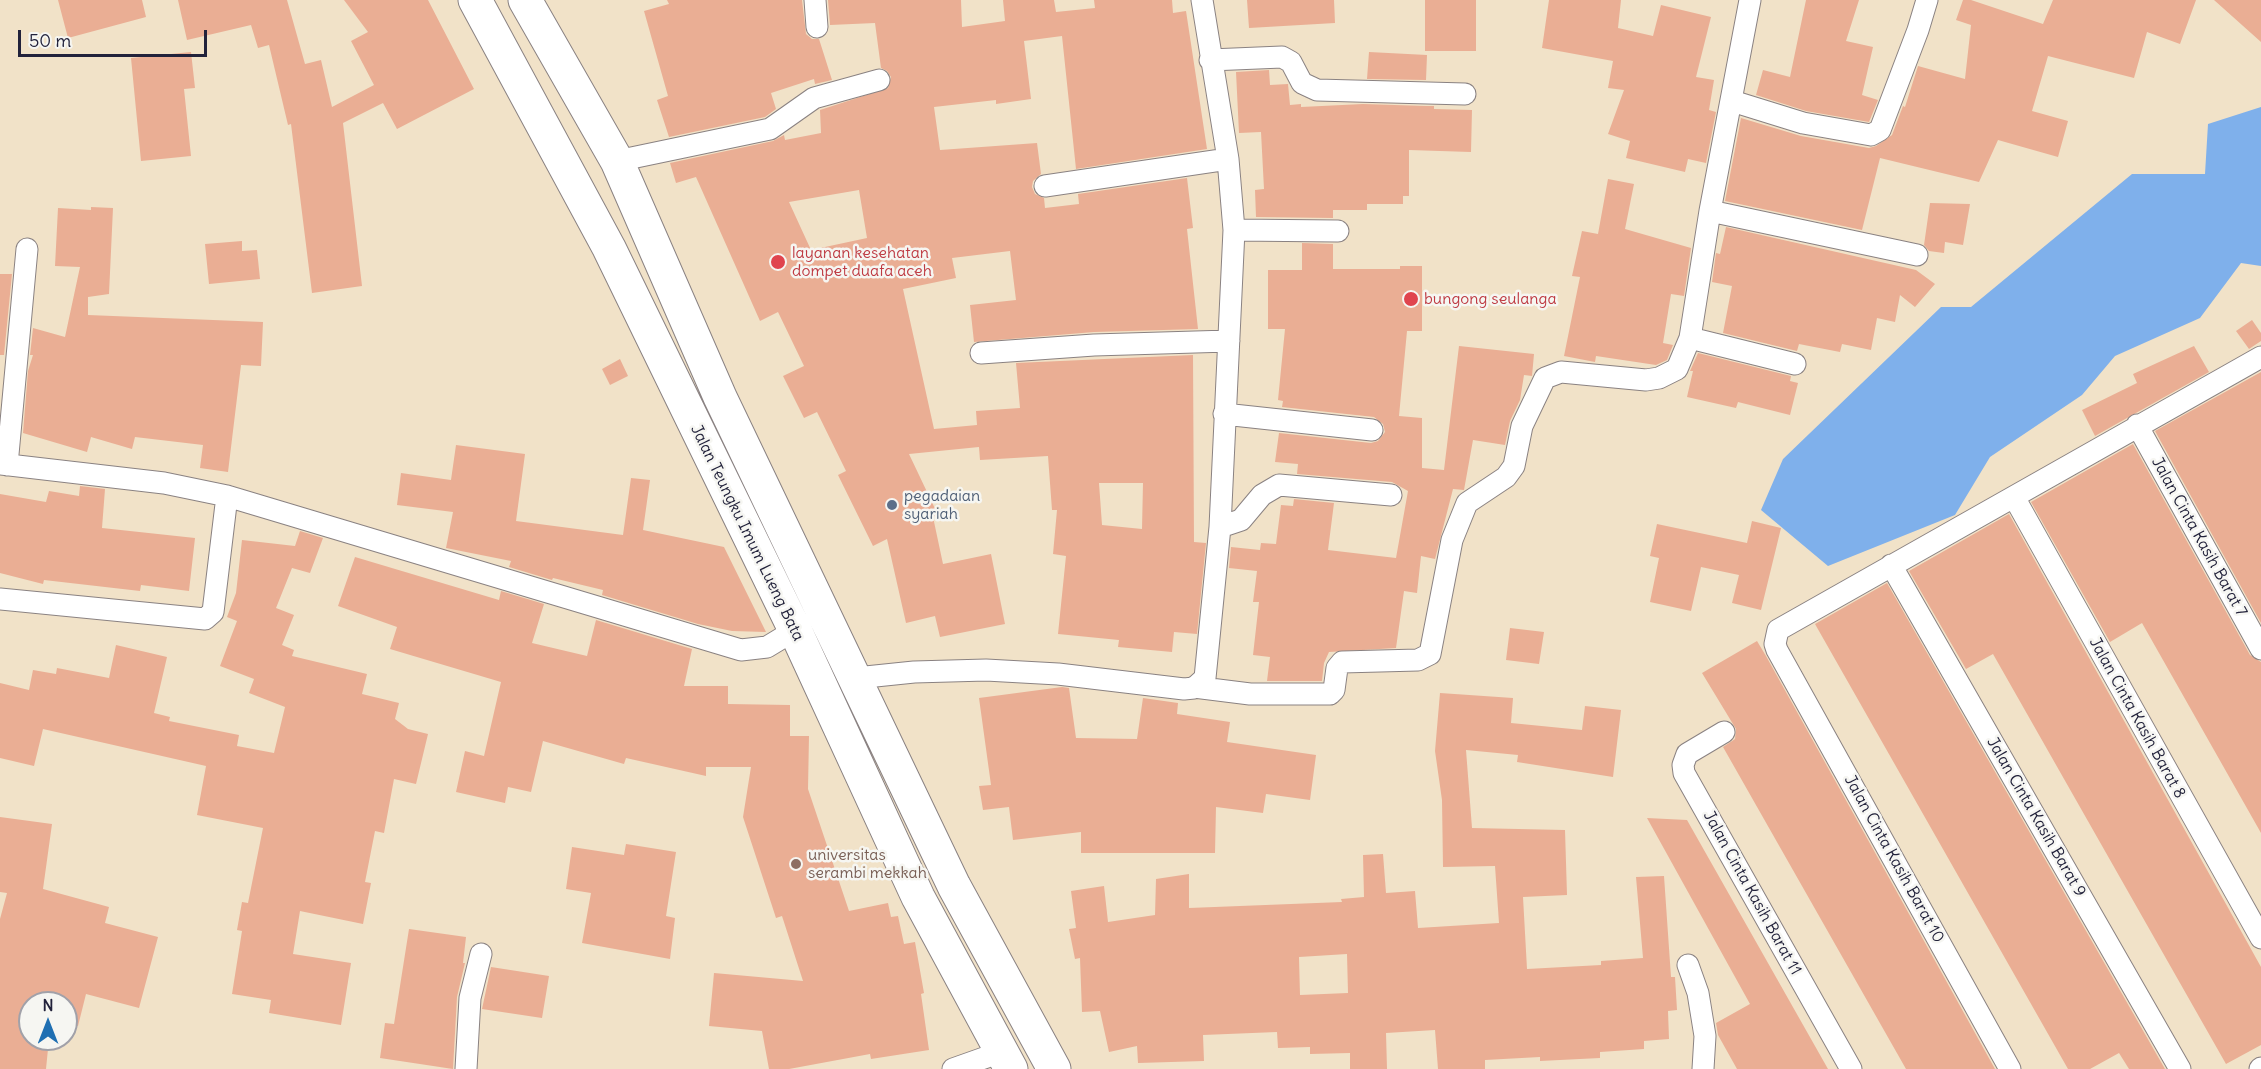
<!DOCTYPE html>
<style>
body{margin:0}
#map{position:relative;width:2261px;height:1069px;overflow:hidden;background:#f1e2c8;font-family:Delius,sans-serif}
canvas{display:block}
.north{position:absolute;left:18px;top:991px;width:60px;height:60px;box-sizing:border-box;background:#f6f6f2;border:2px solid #a1a1a9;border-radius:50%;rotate:0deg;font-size:16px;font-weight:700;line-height:24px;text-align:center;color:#22223b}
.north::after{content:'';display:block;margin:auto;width:21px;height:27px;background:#1f6fb2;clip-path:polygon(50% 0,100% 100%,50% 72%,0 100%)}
.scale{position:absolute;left:18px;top:30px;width:189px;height:27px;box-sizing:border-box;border:3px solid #22223b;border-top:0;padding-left:8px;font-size:18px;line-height:21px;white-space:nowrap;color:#22223b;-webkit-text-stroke:4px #f6f6f2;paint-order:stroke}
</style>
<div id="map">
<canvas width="2261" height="1069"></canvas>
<div class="north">N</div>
<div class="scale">50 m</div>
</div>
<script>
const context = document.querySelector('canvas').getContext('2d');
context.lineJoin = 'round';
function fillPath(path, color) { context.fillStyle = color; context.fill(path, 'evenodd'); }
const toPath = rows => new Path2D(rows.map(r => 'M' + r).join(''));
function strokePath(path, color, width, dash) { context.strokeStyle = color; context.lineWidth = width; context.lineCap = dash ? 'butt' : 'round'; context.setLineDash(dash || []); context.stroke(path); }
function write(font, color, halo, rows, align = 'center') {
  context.font = font + ' Delius,sans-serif'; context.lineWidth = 5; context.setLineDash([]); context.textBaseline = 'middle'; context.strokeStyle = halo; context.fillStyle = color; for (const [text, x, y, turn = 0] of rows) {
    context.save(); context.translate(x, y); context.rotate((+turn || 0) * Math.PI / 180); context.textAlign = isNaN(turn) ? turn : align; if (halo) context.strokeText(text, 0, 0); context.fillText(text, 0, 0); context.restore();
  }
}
const water = toPath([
 [2261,107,2261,266,2241,263,2200,318,2115,356,2082,395,1990,457,1955,515,1828,566,1761,510,1783,459,1941,307,1971,307,2132,174,2205,174,2208,124]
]);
const building = toPath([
 [58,0,142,0,146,17,68,38],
 [178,0,287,0,305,64,321,60,332,107,374,85,351,41,368,32,344,0,428,0,474,89,397,129,383,103,343,123,362,286,312,293,291,124,288,125,269,45,258,48,251,25,187,40],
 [667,0,802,0,806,34,812,39,819,39,832,80,815,84,814,79,771,93,776,109,765,117,669,137,657,100,668,96,644,11,669,4],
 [828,0,961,0,962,27,1005,21,1003,0,1054,0,1056,12,1095,8,1094,0,1172,0,1173,13,1186,11,1207,149,1076,169,1062,36,1024,41,1031,99,996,104,996,100,934,107,940,150,1037,143,1041,174,1033,181,1032,187,1035,194,1044,198,1045,208,1079,204,1078,194,1187,178,1193,228,1187,229,1198,329,1094,332,974,342,970,305,1016,300,1010,251,952,258,956,278,903,289,934,429,977,425,976,411,1020,408,1016,363,1193,355,1194,542,1206,543,1197,634,1174,632,1172,652,1118,647,1119,640,1058,634,1066,556,1053,554,1057,510,1052,510,1048,456,980,460,979,447,909,454,938,515,933,517,943,564,991,554,1005,624,940,637,935,616,906,623,887,539,873,546,838,475,846,471,817,412,804,418,783,376,804,366,778,312,760,321,696,177,676,183,670,163,773,141,784,135,785,140,821,133,820,110,888,88,891,77,887,71,881,68,875,23,830,25],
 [859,190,867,238,811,250,789,202],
 [1099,483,1143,483,1142,529,1102,525],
 [1247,0,1334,0,1335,23,1249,28],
 [1425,0,1476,0,1476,51,1425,51],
 [1549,0,1621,0,1618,28,1653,36,1661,5,1711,17,1696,77,1714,80,1709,110,1716,112,1706,163,1688,159,1685,172,1626,158,1630,141,1608,134,1624,90,1608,88,1613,61,1542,48],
 [1806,0,1859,0,1846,41,1873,47,1862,95,1878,100,1869,122,1806,111,1756,95,1763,70,1790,77],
 [1963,0,1971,0,2043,24,2053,0,2196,0,2180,44,2147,32,2134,78,2048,56,2032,111,2068,121,2058,157,1998,140,1979,182,1880,158,1862,230,1725,201,1741,118,1801,136,1869,148,1876,146,1892,135,1903,106,1905,107,1918,66,1965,79,1971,25,1956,20],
 [2214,0,2261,0,2261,42],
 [191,52,195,88,184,89,191,156,141,161,131,58],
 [1369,52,1427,55,1426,80,1367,79],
 [1269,70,1270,85,1288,84,1290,105,1301,104,1301,107,1363,104,1426,106,1434,106,1434,109,1472,110,1471,152,1409,150,1409,196,1403,196,1403,204,1367,204,1367,210,1333,210,1333,218,1256,217,1255,190,1264,189,1261,132,1239,133,1236,72],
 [1608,179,1634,184,1625,229,1691,248,1684,296,1671,294,1663,343,1673,345,1667,360,1656,365,1596,356,1595,362,1564,356,1580,277,1572,276,1582,231,1598,234],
 [1930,203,1970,204,1963,245,1945,242,1944,253,1929,251,1924,245],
 [91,207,113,208,109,294,88,297,88,315,263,322,261,366,241,365,228,472,200,468,203,445,135,437,132,449,91,437,87,452,23,433,28,371,33,355,30,355,33,328,65,337,80,267,55,266,58,208,91,210],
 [1726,227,1916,270,1935,284,1915,307,1900,295,1895,322,1877,318,1871,350,1842,344,1840,352,1799,344,1797,351,1723,333,1732,286,1712,282,1716,253,1720,254],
 [242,241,242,251,257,250,260,279,209,284,205,244],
 [1302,243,1333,244,1333,269,1400,269,1400,266,1422,266,1422,331,1407,331,1399,416,1422,418,1422,468,1444,470,1459,346,1534,354,1532,376,1524,375,1520,400,1510,421,1505,445,1473,440,1464,490,1453,489,1435,559,1421,556,1417,593,1404,591,1396,648,1329,652,1324,663,1322,681,1267,681,1270,657,1253,655,1259,602,1253,602,1257,571,1229,568,1231,547,1260,550,1261,543,1276,544,1281,505,1293,506,1294,499,1334,503,1328,550,1396,558,1408,491,1392,482,1297,474,1298,464,1275,462,1279,433,1371,443,1378,441,1385,432,1383,424,1374,417,1282,407,1283,401,1278,400,1285,329,1268,329,1268,270,1302,270],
 [0,274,12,274,4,355,0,355],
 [2252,320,2261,333,2261,341,2249,349,2236,331],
 [2194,346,2209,372,2095,436,2082,410,2137,383,2133,374],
 [1698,353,1791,376,1790,381,1798,383,1790,415,1738,402,1736,408,1687,397,1693,371,1690,371],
 [620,359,628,376,610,385,602,369],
 [2261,372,2261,623,2155,431],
 [2133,444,2250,655,2261,662,2261,833,2142,623,2110,642,2031,502],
 [456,445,525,454,516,521,623,535,631,478,650,480,643,530,724,547,766,632,732,631,698,624,602,595,603,590,553,578,552,580,509,567,511,561,446,548,453,512,397,505,401,473,451,480],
 [80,486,105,489,102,528,195,538,189,591,141,585,140,591,44,580,43,584,0,573,0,494,46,502,49,491,79,496],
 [2009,514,2261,967,2261,1045,2226,1064,1993,654,1966,669,1909,571],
 [1752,521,1781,528,1761,610,1732,603,1739,575,1701,567,1691,611,1650,602,1659,558,1650,556,1657,524,1747,543],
 [300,531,323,538,310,573,292,568,276,608,294,615,282,645,294,650,292,656,367,674,362,694,399,703,395,719,408,729,428,734,416,784,394,779,384,833,375,831,365,882,371,883,363,924,300,911,293,954,351,963,341,1025,269,1013,271,1000,232,994,242,931,237,930,242,902,248,903,263,828,197,815,206,766,43,729,34,766,0,758,0,683,29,690,33,670,56,674,57,668,109,678,116,645,167,657,154,713,170,717,169,721,239,735,237,746,274,753,285,707,249,693,254,679,220,666,237,621,227,617,236,593,242,540,295,546],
 [355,557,499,600,501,591,544,604,532,643,587,656,596,620,692,649,684,686,728,686,728,704,790,705,790,736,809,736,808,789,849,911,888,903,891,917,898,916,904,944,915,942,924,993,921,994,929,1050,871,1059,870,1054,789,1069,769,1069,762,1031,709,1026,714,973,803,981,782,916,776,918,743,817,751,767,706,767,706,776,626,758,624,764,543,741,531,792,508,787,505,803,456,792,465,751,484,756,501,682,390,649,397,627,338,606],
 [1887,583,2165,1069,2129,1069,2119,1053,2090,1069,2068,1069,1815,624],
 [1510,628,1544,632,1539,664,1506,660],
 [1757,641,1766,656,1995,1069,1906,1069,1723,747,1735,739,1736,729,1702,673],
 [1062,687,1069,688,1076,738,1137,739,1143,698,1178,703,1177,714,1230,722,1227,742,1316,755,1310,800,1266,794,1263,813,1216,807,1215,853,1081,853,1081,832,1013,840,1009,807,983,810,979,786,991,785,979,698],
 [1440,693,1513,698,1511,723,1582,730,1585,706,1621,710,1613,777,1517,762,1518,755,1466,750,1472,828,1565,830,1567,895,1523,897,1527,969,1601,965,1601,961,1643,958,1636,877,1664,876,1671,977,1675,977,1677,1010,1668,1011,1669,1039,1644,1041,1644,1049,1600,1052,1600,1058,1540,1061,1540,1057,1485,1060,1485,1069,1438,1069,1435,1030,1386,1033,1387,1069,1350,1069,1350,1053,1310,1054,1310,1047,1278,1048,1277,1032,1203,1035,1204,1061,1138,1063,1137,1046,1109,1052,1100,1011,1082,1012,1080,958,1075,959,1069,929,1076,928,1071,891,1104,886,1108,922,1155,915,1156,879,1189,874,1189,908,1342,902,1341,899,1364,897,1363,855,1383,854,1386,893,1415,891,1418,928,1499,923,1495,866,1443,867,1442,800,1435,751],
 [1347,954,1348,993,1300,995,1299,957],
 [0,817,52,824,43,889,109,907,105,923,158,937,139,1008,86,994,78,1026,66,1023,66,1003,30,1003,30,1039,49,1039,46,1069,0,1069,0,919,7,893,0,892],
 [1647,818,1687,820,1828,1069,1737,1069,1718,1035,1716,1023,1750,1004],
 [626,844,676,852,666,916,675,918,670,959,582,943,591,893,566,889,572,847,624,855],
 [409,929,466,937,463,963,465,963,457,997,453,1069,380,1058,385,1023,394,1024],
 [491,967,549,976,542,1018,482,1009]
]);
const street = toPath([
 [815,0,817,27],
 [1750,0,1710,211,1917,255],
 [1210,60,1282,57,1291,62,1302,83,1317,90,1465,94],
 [1732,101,1803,123,1871,135,1880,130,1918,30,1927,0],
 [617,161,770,129,814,98,879,80],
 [1045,186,1228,159],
 [1710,211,1690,338,1795,364],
 [1234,230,1338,231],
 [981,353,1094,345,1229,341],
 [1224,414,1372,430],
 [2137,425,2261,649],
 [0,464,164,483,227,496,741,650,767,647,795,630],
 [7,465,27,249],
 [2014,497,2261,938],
 [1220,527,1241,520,1262,495,1279,485,1391,495],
 [1891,565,2180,1069],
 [0,599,205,619,213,612,227,496],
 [856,678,914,672,986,670,1058,674,1184,689,1194,688,1205,678,1220,527,1234,230,1228,159,1202,0],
 [1194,687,1250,694,1330,694,1334,690,1337,668,1342,662,1418,660,1430,654,1452,540,1467,503,1506,477,1514,466,1522,426,1545,378,1561,372,1646,380,1659,378,1677,369,1690,338],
 [1724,732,1687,754,1683,765,1684,773,1851,1069],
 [1688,965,1698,993,1705,1036,1703,1069],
 [466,1069,470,998,481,954],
 [953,1069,1001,1052],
 [2010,1069,1777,650,1775,644,1778,630,2261,357],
 [2260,1069,2261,1068]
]);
const highway = toPath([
 [475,0,609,248,795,630,918,897,1011,1069],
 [525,0,617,161,720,397,954,886,1054,1069]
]);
const markers = [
 [778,262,8,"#e0444e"],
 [1411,299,8,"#e0444e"],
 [892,505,6,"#5c6f8a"],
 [796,864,6,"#8d6e63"]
];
const healthNames = [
 ["layanan kesehatan",792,253],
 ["dompet duafa aceh",792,271],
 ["bungong seulanga",1424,299]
];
const serviceNames = [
 ["pegadaian",904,496],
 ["syariah",904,514]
];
const streetNames = [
 ["Jalan Teungku Imum Lueng Bata",747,533,64],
 ["Jalan Cinta Kasih Barat 7",2199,537,61],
 ["Jalan Cinta Kasih Barat 8",2137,718,61],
 ["Jalan Cinta Kasih Barat 9",2036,817,60],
 ["Jalan Cinta Kasih Barat 10",1894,859,61],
 ["Jalan Cinta Kasih Barat 11",1752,893,61]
];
const educationNames = [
 ["universitas",808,855],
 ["serambi mekkah",808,873]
];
fillPath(water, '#7fb0eb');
fillPath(building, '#eaae94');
strokePath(street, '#8a8282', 23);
strokePath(highway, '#8a8282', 35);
strokePath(street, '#fff', 21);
strokePath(highway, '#fff', 33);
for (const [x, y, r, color] of markers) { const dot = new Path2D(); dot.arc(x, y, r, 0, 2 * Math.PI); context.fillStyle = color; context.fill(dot); strokePath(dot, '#f6f6f2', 2); }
write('16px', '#be3a42', '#f6f6f2', healthNames, 'left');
write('16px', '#4e5e75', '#f6f6f2', serviceNames, 'left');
write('16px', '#22223b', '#f6f6f2', streetNames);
write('16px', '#785e54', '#f6f6f2', educationNames, 'left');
</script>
